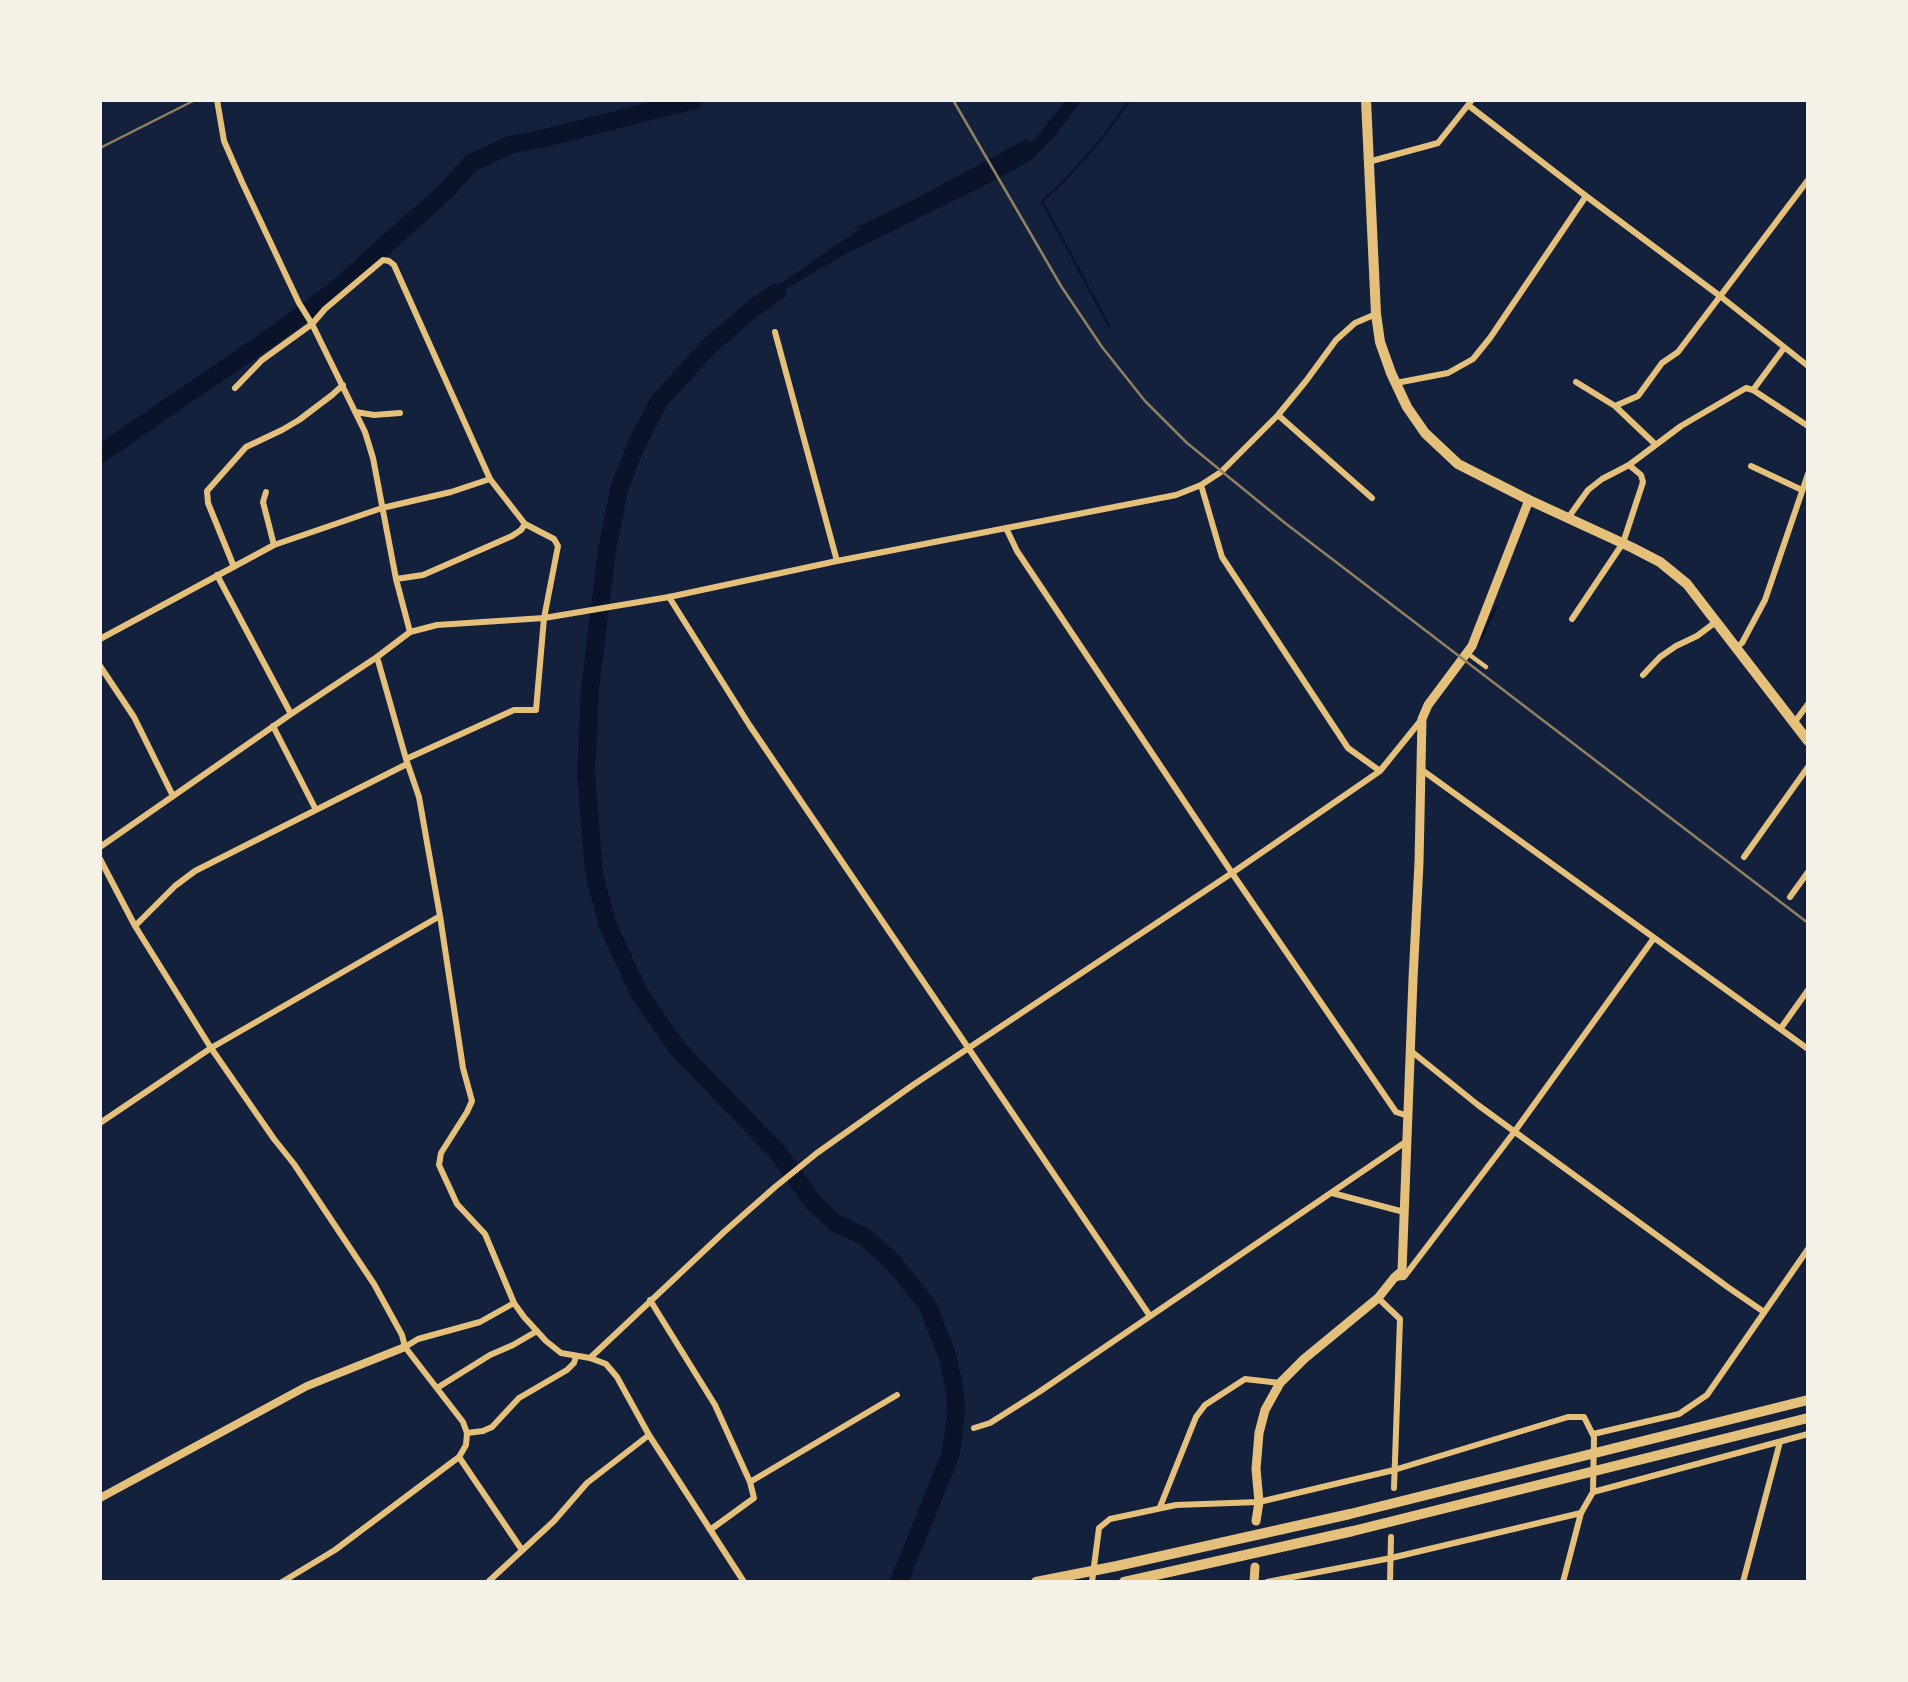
<!DOCTYPE html>
<style>
body{margin:0}
#map{position:relative;width:1908px;height:1682px;overflow:hidden;background:#14213d;font-family:Helvetica,sans-serif}
canvas{display:block}
.frame{position:absolute;inset:0;border:102px solid #f6f1e7;pointer-events:none}
</style>
<div id="map">
<canvas width="1908" height="1682"></canvas>
<div class="frame"></div>
</div>
<script>
const context = document.querySelector('canvas').getContext('2d');
context.lineJoin = 'round';
function fillPath(path, color) { context.fillStyle = color; context.fill(path, 'evenodd'); }
const toPath = rows => new Path2D(rows.map(r => 'M' + r).join(''));
function strokePath(path, color, width, dash) { context.strokeStyle = color; context.lineWidth = width; context.lineCap = dash ? 'butt' : 'round'; context.setLineDash(dash || []); context.stroke(path); }
const water = toPath([
 [1066,100,1082,100,1054,137,1030,161,984,186,849,252,743,314,765,294,861,228,853,229,917,198,1026,139,1032,143]
]);
const stream = toPath([
 [1109,326,1042,201,1060,185,1099,142,1130,100],
 [1477,644,1483,635,1496,607]
]);
const river = toPath([
 [777,292,755,307,709,346,659,401,637,443,619,489,607,550,590,689,586,773,594,873,607,923,639,993,678,1049,780,1155,811,1200,835,1223,865,1237,893,1262,928,1306,948,1358,955,1392,956,1414,951,1453,899,1582],
 [100,454,274,335,334,291,446,191,471,163,510,145,545,138,694,100]
]);
const pedestrian = toPath([
 [1467,653,1486,667]
]);
const minor = toPath([
 [217,100,224,141,242,182,299,303,312,324,365,432,373,458,396,579,410,632],
 [1468,105,1586,196,1720,296,1808,366],
 [1368,162,1438,143,1472,100],
 [775,332,837,561],
 [1576,382,1615,406,1655,444],
 [1396,383,1448,373,1473,359,1490,338,1586,196],
 [235,388,262,360,312,324,325,309,383,260,389,261,394,265,490,479,525,524,554,539,558,546,544,618,536,710,514,710,406,759],
 [1753,390,1808,426],
 [1615,406,1638,396,1662,363,1678,352,1808,180],
 [356,412,374,415,400,413],
 [1278,415,1372,498],
 [1751,466,1802,490],
 [1201,485,1222,557,1348,748,1380,771],
 [266,492,263,502,274,545],
 [1568,518,1588,490,1602,479,1629,465,1681,426,1746,388,1753,390,1784,348],
 [1006,528,1017,551,1232,873,1396,1112,1408,1116],
 [234,567,208,503,207,491,246,447,282,430,299,420,332,395,343,385],
 [217,575,291,714],
 [396,579,423,575,439,568,512,536,521,530,525,524],
 [669,597,750,726,1150,1316],
 [1572,619,1623,543,1643,482,1641,475,1629,465],
 [100,639,274,545,382,508,451,492,490,479],
 [1737,647,1742,643,1765,600,1808,474],
 [377,657,406,759,419,797,440,916,463,1068,472,1101,467,1112,441,1153,439,1165,457,1204,485,1234,514,1303,524,1317,546,1341,561,1353,590,1358,606,1364,617,1377,649,1435,744,1582],
 [100,666,134,717,173,796],
 [1643,675,1660,657,1676,646,1697,636,1717,621],
 [1794,723,1808,704],
 [273,726,316,810],
 [1422,770,1808,1049],
 [100,847,291,714,377,657,410,632,437,625,544,618,669,597,837,561,1176,495,1201,485,1221,472,1278,415,1306,381,1336,340,1355,323,1376,314],
 [1744,857,1808,767],
 [100,859,135,926,211,1048,274,1139,294,1164,374,1284,402,1335,405,1347,463,1422,467,1433,466,1445,459,1457,335,1550,282,1582],
 [1790,897,1808,872],
 [135,926,175,886,195,871,407,764],
 [1781,1028,1808,990],
 [1411,1051,1478,1105,1729,1288,1764,1312],
 [100,1123,211,1048,440,916],
 [1332,1193,1404,1212],
 [1394,1278,1404,1277,1515,1131,1654,938],
 [1378,1298,1400,1319,1394,1488],
 [650,1300,715,1405,750,1482,754,1498,710,1530],
 [405,1347,418,1339,480,1322,514,1303],
 [590,1358,724,1232,775,1187,817,1153,913,1085,1232,873,1380,771,1422,719],
 [437,1388,490,1355,513,1345,537,1331],
 [974,1428,990,1423,1039,1392,1407,1141],
 [467,1433,483,1431,492,1427,519,1398,567,1370,574,1363,576,1356],
 [1593,1434,1679,1414,1707,1395,1808,1249],
 [459,1457,522,1550],
 [750,1482,897,1395],
 [1593,1492,1808,1434],
 [1160,1507,1196,1417,1205,1405,1245,1379,1280,1383],
 [488,1582,554,1521,587,1483,649,1435],
 [1092,1582,1099,1528,1110,1519,1176,1505,1259,1502,1394,1470,1568,1417,1584,1417,1594,1437,1593,1492,1581,1513,1563,1582],
 [1267,1582,1391,1558,1581,1513],
 [1390,1582,1391,1537],
 [1743,1582,1780,1442]
]);
const tertiary = toPath([
 [100,1498,307,1386,405,1347]
]);
const secondary = toPath([
 [1256,1521,1259,1502,1256,1469,1259,1433,1265,1410,1280,1383,1304,1359,1378,1298,1394,1278,1402,1271,1413,979,1419,863,1422,719,1428,705,1472,646,1529,500],
 [1254,1582,1255,1567]
]);
const primary = toPath([
 [1366,100,1376,314,1380,342,1391,373,1407,407,1425,433,1458,464,1529,500,1633,548,1660,562,1687,584,1808,741]
]);
const motorway = toPath([
 [1036,1582,1117,1566,1350,1514,1808,1400],
 [1124,1582,1353,1531,1808,1418]
]);
const rail = toPath([
 [953,100,1061,286,1102,347,1145,401,1187,443,1285,523,1808,923],
 [100,148,195,100]
]);
fillPath(water, '#0b132b');
strokePath(stream, '#0b132b', 2.5);
strokePath(river, '#0b132b', 18);
strokePath(pedestrian, '#e5c07b', 4.5);
strokePath(minor, '#e5c07b', 6);
strokePath(tertiary, '#e5c07b', 8);
strokePath(secondary, '#e5c07b', 9);
strokePath(primary, '#e5c07b', 10);
strokePath(motorway, '#e5c07b', 10);
strokePath(rail, '#918062', 2.5);
</script>
